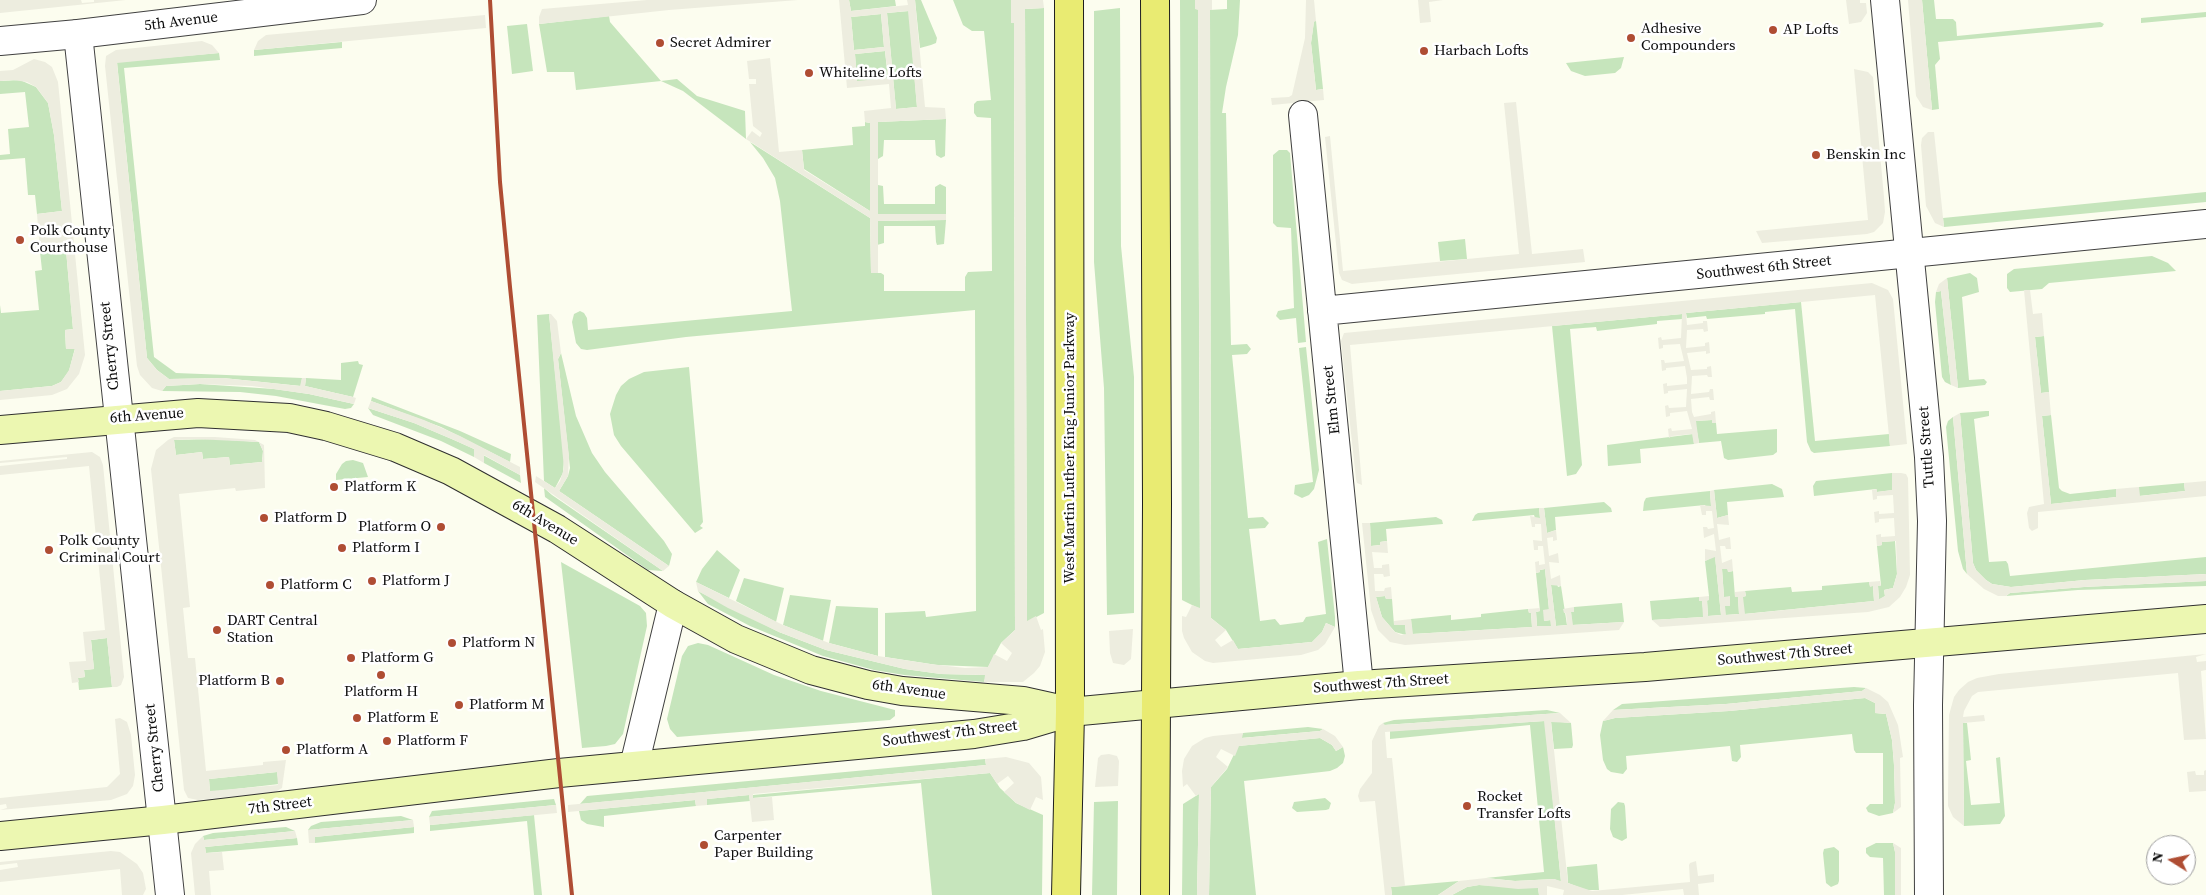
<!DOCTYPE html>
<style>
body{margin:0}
#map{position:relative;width:2206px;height:895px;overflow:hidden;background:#fcfdef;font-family:"Source Serif 4",serif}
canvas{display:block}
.north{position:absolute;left:2146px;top:835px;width:50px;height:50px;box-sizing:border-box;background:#fff;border:1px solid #9e9e9e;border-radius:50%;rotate:280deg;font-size:14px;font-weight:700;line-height:20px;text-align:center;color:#0d0d0d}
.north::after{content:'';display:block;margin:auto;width:18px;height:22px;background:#af4d33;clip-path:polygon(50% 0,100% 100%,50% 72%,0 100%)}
</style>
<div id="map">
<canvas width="2206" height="895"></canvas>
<div class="north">N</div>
</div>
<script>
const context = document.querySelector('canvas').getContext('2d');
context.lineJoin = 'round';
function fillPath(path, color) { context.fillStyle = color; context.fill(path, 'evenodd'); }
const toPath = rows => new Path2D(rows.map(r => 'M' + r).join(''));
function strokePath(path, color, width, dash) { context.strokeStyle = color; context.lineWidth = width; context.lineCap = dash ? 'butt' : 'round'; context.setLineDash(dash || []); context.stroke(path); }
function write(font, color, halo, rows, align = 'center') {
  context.font = font + ' "Source Serif 4",serif'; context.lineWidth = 5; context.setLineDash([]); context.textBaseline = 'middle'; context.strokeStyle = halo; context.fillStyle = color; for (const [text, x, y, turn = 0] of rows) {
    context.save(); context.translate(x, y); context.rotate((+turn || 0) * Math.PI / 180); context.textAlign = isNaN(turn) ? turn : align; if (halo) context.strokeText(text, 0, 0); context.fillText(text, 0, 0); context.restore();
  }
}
const green = toPath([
 [849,0,895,0,896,6,851,11],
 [915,0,921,0,937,38,936,43,931,45,920,48],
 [953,0,1011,0,1011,22,1014,23,1015,630,1001,643,988,667,937,665,885,657,885,613,925,611,926,617,976,611,975,310,686,337,587,350,581,349,576,343,572,322,574,314,580,311,584,313,587,318,588,330,792,311,780,201,775,178,763,158,750,142,870,218,871,273,881,273,884,275,884,291,965,291,965,277,968,272,992,271,991,118,977,117,974,113,974,104,977,101,991,100,984,31,972,31,963,25],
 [1180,0,1195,0,1195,9,1198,9,1200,609,1182,600],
 [1227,0,1240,0,1238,35,1226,87,1222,113,1226,113,1231,345,1247,344,1251,349,1247,354,1232,355,1248,518,1263,517,1269,523,1265,528,1249,529,1260,621,1275,619,1280,625,1303,622,1306,617,1326,614,1318,542,1327,539,1335,617,1335,627,1326,623,1322,632,1312,642,1238,649,1226,630,1211,618,1210,10,1227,9],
 [1922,0,1934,0,1936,19,1953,19,1956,22,1957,36,2100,22,2104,24,2102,27,1938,42,1940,59,1935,65,1939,109,1932,110],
 [1044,8,1044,613,1027,622,1025,9],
 [1120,8,1121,246,1134,377,1134,613,1107,615,1104,388,1094,262,1094,11],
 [909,11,917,107,896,109,887,13],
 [2206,12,2206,17,2141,23,2141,18],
 [881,14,884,47,854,50,851,17],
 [609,16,610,22,661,81,677,79,697,96,745,111,746,139,683,91,661,81,576,90,574,72,547,72,539,24],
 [1314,21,1316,21,1323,89,1316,90,1311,43],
 [527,24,533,71,512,74,507,26],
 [342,42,342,48,254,56,254,50],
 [885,51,888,78,857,82,855,54],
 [219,53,220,60,124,68,154,357,176,373,302,378,301,386,223,378,169,379,157,370,147,358,117,62],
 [1624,57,1621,68,1615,73,1585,76,1571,71,1566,63],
 [20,80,36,87,48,103,54,135,62,211,37,214,35,195,28,195,25,158,0,160,0,155,10,154,8,129,29,127,25,92,0,94,0,81],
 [946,119,945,156,941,158,936,155,935,140,884,140,883,156,878,159,878,122],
 [865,122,870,123,870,211,804,169,802,150,853,145,852,127,865,126],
 [1279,150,1287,150,1290,153,1306,342,1298,343,1296,318,1280,320,1276,316,1278,311,1294,308,1291,228,1277,227,1273,223,1273,155],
 [940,184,946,187,946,214,878,214,878,185,883,186,884,204,935,204,935,187],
 [2206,192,2206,202,1944,227,1943,218],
 [946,220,944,244,937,245,936,242,935,226,884,226,884,243,877,245,877,221],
 [1465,239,1467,259,1440,261,1438,242],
 [66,250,73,329,65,330,66,349,75,348,69,371,61,382,52,386,0,391,0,305,1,313,39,310,35,271,42,270,40,252],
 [2152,256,2168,263,2176,271,2049,283,2042,289,2010,292,2007,288,2007,274,2014,269],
 [1970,273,1977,278,1979,292,1962,297,1969,380,1984,379,1987,382,1985,385,1958,388,1947,278],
 [1941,291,1951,385,1945,382,1942,377,1935,302,1936,292],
 [1801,302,1815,441,1889,434,1890,446,1814,453,1811,451,1807,442,1795,309,1765,312,1765,314,1707,319,1706,316,1687,318,1686,313],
 [549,314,564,459,563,473,555,488,544,481,537,315],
 [1682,314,1682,319,1657,321,1657,324,1597,331,1596,327,1570,329,1582,465,1576,474,1567,476,1552,326],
 [2044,336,2049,392,2041,393,2035,337],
 [1306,347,1319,470,1314,489,1309,495,1302,498,1294,494,1295,485,1313,482,1299,348],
 [561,353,576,416,592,453,605,472,664,541,672,554,669,566,559,491,568,476,570,468,558,359],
 [358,361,359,364,363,365,353,397,305,386,306,378,341,380,341,363],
 [689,367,703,522,700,526,703,528,695,533,621,446,614,435,610,414,616,395,621,386,629,379,644,372],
 [200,384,274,389,309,394,354,404,351,408,345,409,276,396,240,392,162,391,166,386],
 [372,397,460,431,511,454,510,462,441,427,371,401],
 [368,408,414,423,454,440,474,449,474,457,441,441,373,415],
 [1986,411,1989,411,1989,416,1974,419,1989,562,2006,561,2008,564,2010,576,2206,557,2206,574,2085,580,2011,587,1992,584,1986,580,1976,570,1973,563,1960,413],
 [2051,415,2059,488,2062,491,2070,494,2116,489,2117,497,2051,504,2042,416],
 [1953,417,1967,574,1963,569,1958,551,1946,427,1948,421],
 [1712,420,1713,423,1716,423,1717,434,1777,429,1777,452,1773,455,1728,460,1724,458,1721,441,1699,443,1695,421],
 [1693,434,1694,444,1640,449,1641,463,1608,466,1607,445],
 [214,439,259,442,263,451,262,462,230,465,229,457,203,459,202,452,176,455,174,440],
 [483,455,520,475,521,483,484,463],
 [353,460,363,463,368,477,336,480,336,474,342,464,346,461],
 [1892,473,1893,490,1877,492,1876,489,1814,496,1813,486,1816,481],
 [2184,483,2185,491,2139,496,2139,487],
 [1772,484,1782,489,1784,497,1727,502,1728,515,1717,518,1714,490],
 [544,488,552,495,663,571,648,570,545,497],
 [1710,491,1711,506,1706,507,1705,505,1643,511,1644,502,1646,498,1651,497],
 [1604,502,1611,508,1612,512,1555,517,1556,530,1547,533,1544,508],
 [1539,508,1540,518,1535,518,1534,515,1472,521,1475,515,1478,513],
 [1436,517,1442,520,1443,524,1386,529,1387,541,1380,542,1380,545,1371,546,1370,523],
 [1895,541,1897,574,1893,588,1884,590,1885,596,1879,600,1878,586,1881,585,1877,546,1882,545,1881,542],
 [717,550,740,570,729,598,696,582,702,569],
 [1715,556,1721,615,1708,616,1707,600,1709,600,1709,596,1705,561],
 [561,562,640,606,646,613,647,626,623,734,615,744,606,746,582,748],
 [1728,568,1728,572,1733,571,1735,597,1738,597,1739,614,1725,615,1725,606,1730,606,1724,597,1722,569],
 [1545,569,1549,610,1544,621,1551,620,1551,626,1537,626,1536,612,1540,611,1536,573,1540,572,1540,570],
 [744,578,784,588,776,622,736,601],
 [2206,581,2206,586,2078,590,2006,596,2010,593,2084,587],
 [1869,582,1870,586,1873,586,1874,601,1744,614,1742,597,1746,596,1745,591,1791,587,1792,592,1822,590,1822,586],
 [1557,584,1558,587,1561,586,1567,625,1556,626,1551,585],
 [698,591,779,632,826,650,905,669,941,674,986,675,984,682,904,675,874,670,823,656,750,626,708,604],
 [790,595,831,600,823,641,783,625],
 [1385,596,1386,599,1392,599,1394,625,1405,624,1406,635,1395,632,1382,617,1376,597],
 [1699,597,1699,601,1702,601,1704,617,1652,620,1650,601],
 [1622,603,1624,622,1572,625,1571,612,1574,612,1574,607],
 [836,606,878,608,878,656,829,643],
 [1528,609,1529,613,1531,613,1532,627,1412,634,1411,619,1451,615,1451,620,1481,617,1481,614],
 [107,638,112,687,79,690,78,678,85,677,84,670,94,669,91,640],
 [698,643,708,645,774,675,821,691,895,710,895,716,890,720,677,737,670,729,667,719,682,656,688,646],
 [1854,687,1866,688,1862,691,1726,704,1613,710,1622,704],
 [1865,698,1875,703,1875,713,1886,714,1892,740,1894,765,1895,803,1893,813,1879,816,1868,812,1866,808,1870,804,1883,804,1883,753,1856,753,1854,750,1852,734,1740,745,1741,757,1737,762,1732,761,1730,746,1626,756,1627,769,1623,774,1611,772,1607,769,1603,760,1600,735,1603,721,1615,718,1729,711],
 [1547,710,1560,713,1384,725,1383,723,1394,720],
 [1545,721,1561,882,1554,879,1515,881,1486,878,1544,872,1530,725,1390,739,1390,731],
 [1551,721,1571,723,1573,745,1572,748,1554,749],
 [1963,723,1967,723,1971,760,1966,761,1971,805,2000,803,1996,758,2000,757,2005,816,2000,824,1964,826],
 [1308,727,1323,729,1320,731,1241,738,1243,733],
 [1320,738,1332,745,1336,751,1343,747,1345,756,1343,763,1337,768,1330,771,1244,781,1256,895,1209,895,1211,787,1227,769,1238,746],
 [985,759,986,765,580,804,587,796],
 [277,772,279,784,210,792,209,779],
 [990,773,1000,788,1016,803,1043,815,1042,895,932,895,921,783,753,798,753,795],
 [1199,794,1197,895,1182,895,1183,804],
 [749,795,750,801,707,805,707,799],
 [1325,798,1331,803,1329,809,1326,810,1297,812,1292,808,1294,802],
 [554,799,556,805,429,817,432,811],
 [695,800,696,806,604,816,604,827,587,824,581,820,579,811],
 [1118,801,1117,895,1092,895,1094,802],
 [1618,802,1624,803,1625,806,1627,838,1622,841,1613,837,1610,829,1611,809],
 [534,815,542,895,534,895,527,821,430,831,430,825],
 [401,816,413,820,308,830,311,826,321,822],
 [286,827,295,831,204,840,203,836,213,833],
 [414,827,414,833,315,843,314,837],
 [297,838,298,845,206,853,205,847],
 [1876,843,1893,843,1895,852,1895,895,1884,895,1883,858,1870,857,1866,853,1866,848],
 [1834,847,1839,851,1839,881,1838,884,1831,887,1826,883,1823,853,1824,849],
 [1597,864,1599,890,1586,890,1568,883,1567,867],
 [1459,881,1438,895,1392,895,1391,887],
 [1479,885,1538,888,1539,895,1452,895,1467,887]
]);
const plaza = toPath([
 [0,0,81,0,82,3,94,2,94,0,126,0,0,13],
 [647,0,798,0,669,10,539,24,539,17,542,9],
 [839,0,849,0,851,11,908,5,907,0,915,0,925,107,945,108,946,119,878,122,878,214,946,214,946,220,878,221,878,273,871,273,870,218,746,139,752,131,760,137,762,133,753,126,749,84,756,84,756,79,749,79,747,61,770,58,779,152,802,150,804,170,870,211,870,123,865,122,864,111,891,108,889,84,847,88],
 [908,11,917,107,896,109,887,13],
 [881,14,884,47,854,50,851,17],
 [885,51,888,78,857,81,855,54],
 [1011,0,1043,0,1044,8,1025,9,1027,621,1036,616,1041,630,1043,629,1045,652,1040,666,1034,673,1023,682,984,682,985,675,941,674,905,669,826,650,779,632,728,608,698,591,696,582,783,625,829,643,878,656,930,664,965,668,988,667,994,654,1007,661,1012,653,1001,643,1015,630,1014,23,1011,23],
 [1195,0,1212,0,1212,10,1210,10,1211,618,1226,630,1215,640,1221,647,1233,640,1238,649,1312,642,1322,632,1326,623,1335,627,1325,644,1318,650,1301,655,1213,663,1205,661,1192,652,1184,638,1182,631,1182,616,1186,617,1192,605,1200,608,1198,10,1195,9],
 [1306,0,1314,0,1316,21,1314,22,1311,43,1316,90,1323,89,1324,100,1272,105,1271,98,1289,97,1292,95,1305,38],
 [1418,0,1443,0,1429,2,1431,22,1420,23],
 [1846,0,1860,0,1860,3,1866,3,1867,13,1861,22,1849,24],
 [1908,0,1922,0,1932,110,1923,107,1916,96],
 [485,15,486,28,254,50,258,41,266,35],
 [202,41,212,45,219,53,117,63,147,358,157,370,169,379,223,378,300,386,302,378,306,378,305,386,353,397,356,398,354,404,309,394,252,386,200,384,166,386,162,391,152,388,140,375,137,366,105,66,106,56,116,50],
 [34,59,45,62,52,67,58,82,85,355,79,374,67,389,52,395,0,400,0,391,52,386,61,382,69,370,75,349,66,349,65,330,73,329,66,250,40,252,37,214,62,211,54,135,48,103,36,87,27,82,13,80,0,81,0,71,13,70],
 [1854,69,1868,72,1873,77,1884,197,1885,212,1883,223,1874,232,1867,234,1762,243,1756,231,1868,220],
 [1516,102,1532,254,1583,249,1585,262,1361,283,1352,284,1342,280,1339,273,1325,137,1330,136,1343,271,1519,254,1504,103],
 [1928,132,1934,132,1944,227,1935,223,1926,206,1921,145,1922,138],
 [1947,278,1958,388,1951,385,1941,291,1936,292,1939,284],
 [1872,283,1888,290,1893,299,1907,444,1890,446,1875,295,1686,313,1687,325,1703,323,1703,321,1707,321,1708,331,1704,332,1703,329,1687,330,1686,348,1705,346,1705,343,1709,342,1710,353,1706,354,1706,351,1687,353,1691,370,1707,369,1707,367,1711,366,1712,377,1708,377,1707,375,1692,376,1691,394,1709,392,1710,389,1713,389,1714,400,1710,400,1709,397,1691,399,1692,412,1694,417,1711,414,1711,412,1715,411,1716,423,1712,423,1712,420,1696,421,1699,443,1694,444,1692,434,1672,436,1669,438,1668,429,1671,428,1672,431,1692,429,1687,411,1670,413,1670,416,1666,417,1665,406,1668,405,1669,408,1686,407,1687,389,1668,391,1668,393,1664,394,1663,384,1667,383,1667,386,1687,384,1687,378,1685,366,1666,368,1666,370,1662,371,1661,360,1664,360,1665,363,1684,361,1680,344,1663,345,1663,348,1659,349,1658,338,1661,337,1662,340,1681,338,1682,314,1350,345,1362,485,1357,483,1356,479,1341,341,1344,333],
 [2024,290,2030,290,2033,314,2042,313,2044,336,2035,337,2041,393,2049,392,2051,415,2042,416,2051,504,2116,497,2116,489,2127,488,2139,487,2140,496,2185,491,2184,483,2206,481,2206,496,2038,512,2038,528,2032,531,2029,528,2027,513,2029,507,2044,504],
 [549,314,551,314,557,321,561,353,558,359,569,456,568,476,559,491,669,566,663,571,535,482,536,476,555,488,560,481,564,468],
 [371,401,424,420,460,436,520,467,520,475,484,455,484,463,474,457,474,449,454,440,414,423,368,408],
 [1960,413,1973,563,1976,570,1986,580,1992,584,2011,587,2085,580,2206,574,2206,581,2084,587,2010,593,2006,596,1998,596,1984,589,1967,574,1953,417],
 [174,437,215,437,255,440,264,445,265,488,236,491,235,488,179,494,190,607,183,608,188,658,195,658,206,771,263,765,263,762,286,760,282,788,275,792,198,800,188,798,184,790,151,469,156,450,168,440],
 [194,439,259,442,263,451,262,462,230,465,229,457,203,459,202,452,176,455,174,440],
 [277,772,278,785,210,791,209,779],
 [92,452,100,457,103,465,124,677,121,685,117,687,112,687,107,638,91,640,94,669,84,670,85,677,78,678,79,682,72,683,69,662,86,661,83,632,105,630,89,466,0,475,0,466,67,459,67,457,0,463,0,461],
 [1892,473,1901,473,1906,474,1908,478,1910,575,1906,587,1900,597,1889,607,1868,612,1660,627,1652,620,1703,617,1702,601,1699,601,1699,597,1709,596,1709,600,1707,601,1708,616,1721,615,1715,557,1705,561,1705,549,1716,551,1714,534,1704,538,1703,527,1707,527,1708,529,1714,528,1712,511,1706,511,1706,515,1702,515,1700,505,1711,506,1710,491,1714,490,1717,518,1728,515,1729,525,1717,524,1719,540,1730,537,1731,549,1726,549,1725,546,1720,546,1722,563,1732,559,1733,571,1728,572,1727,569,1722,569,1724,597,1730,596,1730,606,1725,606,1726,615,1739,614,1738,597,1735,597,1735,592,1745,591,1746,596,1743,597,1745,614,1874,601,1873,586,1870,587,1869,582,1880,581,1881,586,1878,586,1879,599,1885,596,1884,590,1893,588,1897,574,1896,541,1882,542,1882,545,1877,546,1876,535,1881,534,1881,537,1895,536,1894,518,1879,519,1879,522,1875,523,1874,512,1879,511,1879,514,1894,513,1893,495,1877,496,1877,499,1873,500,1872,490,1877,489,1877,492,1892,490],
 [1539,508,1544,508,1547,533,1556,530,1557,540,1553,541,1553,537,1547,538,1549,556,1558,553,1559,563,1549,562,1551,579,1560,575,1561,586,1551,585,1556,626,1567,625,1566,613,1564,613,1563,609,1574,607,1574,612,1571,612,1573,625,1624,622,1619,630,1405,645,1390,642,1378,630,1371,610,1362,523,1370,523,1371,546,1380,545,1380,542,1387,541,1388,553,1372,552,1374,568,1382,568,1382,565,1389,564,1390,576,1384,577,1383,574,1374,574,1375,591,1384,591,1385,588,1391,587,1392,599,1386,599,1385,596,1376,597,1382,617,1395,632,1401,635,1406,634,1405,625,1394,625,1394,621,1411,619,1413,634,1532,627,1531,613,1529,613,1528,609,1540,608,1540,611,1536,612,1537,626,1551,626,1550,620,1544,621,1543,610,1549,609,1545,569,1540,570,1540,572,1536,573,1535,562,1539,561,1539,565,1545,564,1543,546,1538,546,1538,550,1534,550,1533,540,1542,541,1541,524,1535,524,1535,527,1532,527,1530,516,1540,518],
 [1133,629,1131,659,1124,665,1113,663,1110,653,1109,631],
 [2206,654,2196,657,2197,662,2206,661,2206,670,2201,671,2206,739,2184,740,2178,673,1978,692,1972,696,1964,711,1963,717,1984,715,1985,721,1963,723,1964,826,1953,817,1948,806,1948,796,1949,715,1954,697,1959,690,1968,682,1977,678,1999,674],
 [1866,688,1880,695,1888,702,1898,725,1903,757,1900,758,1901,807,1893,813,1895,803,1894,765,1892,740,1886,714,1875,713,1875,703,1865,698,1729,711,1615,718,1603,721,1613,710,1726,704,1862,691],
 [1560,713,1571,723,1551,722,1568,883,1592,891,1690,882,1689,865,1690,863,1696,861,1698,876,1714,874,1714,882,1698,884,1699,895,1684,895,1683,889,1622,895,1563,895,1564,890,1547,886,1547,895,1539,895,1538,888,1518,889,1479,885,1467,887,1452,895,1438,895,1459,881,1486,878,1515,881,1554,879,1561,881,1544,721,1385,732,1387,758,1392,758,1405,886,1391,887,1392,895,1385,895,1375,801,1360,802,1358,796,1360,789,1372,773,1372,741,1379,726,1383,723,1385,725],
 [120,718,127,722,131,735,135,775,133,786,127,794,111,800,0,810,7,808,6,804,0,805,0,798,107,787,120,774,115,719],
 [1323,729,1335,736,1343,747,1336,751,1332,745,1320,738,1239,746,1235,756,1221,749,1216,757,1228,767,1211,787,1209,895,1197,895,1199,794,1196,796,1187,784,1183,787,1182,771,1184,759,1192,746,1205,738,1213,736,1243,733,1242,738,1320,731],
 [1109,754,1117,756,1119,761,1118,786,1095,787,1098,758,1101,755],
 [1006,757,1029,763,1041,777,1043,800,1036,797,1030,810,1016,803,1004,792,1014,783,1008,776,997,784,990,773,753,794,753,798,772,797,774,820,752,822,749,795,707,799,707,805,696,806,695,800,568,812,568,805,986,765,985,759],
 [2206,770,2206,791,2189,792,2187,772,2195,771,2196,775,2204,775,2204,771],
 [556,805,557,813,430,825,429,817],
 [413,820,414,827,315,837,315,843,309,843,308,830],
 [295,831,297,838,205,847,206,853,222,852,224,870,209,871,211,895,195,895,191,853,195,844,203,836,204,840],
 [1893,843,1901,848,1901,895,1895,895,1895,852],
 [111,851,120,852,137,864,143,873,146,889,143,895,122,895,120,869,0,882,0,870,18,867,17,863,0,865,0,862]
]);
const minor = toPath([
 [78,34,170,895],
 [1303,115,1359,685],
 [1322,311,2206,224]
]);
const tertiary = toPath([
 [1885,0,1929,457,1932,521,1928,705,1929,895],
 [0,41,78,34,362,0],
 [634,766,673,604]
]);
const secondary = toPath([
 [0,430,198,413,289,418,326,426,395,447,451,471,557,529,673,604,736,639,811,670,868,685,902,691,1023,701,1068,711],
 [0,836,163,820,559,773,974,734,1023,726,1070,712,1359,685,1645,667,2206,619]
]);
const primary = toPath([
 [1155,0,1157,503,1155,895],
 [1066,895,1070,712,1069,0]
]);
const rail = toPath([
 [490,0,500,182,510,287,572,895]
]);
const markers = [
 [1773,30,5,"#af4d33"],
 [1631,38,5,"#af4d33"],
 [660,43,5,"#af4d33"],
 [1424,51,5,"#af4d33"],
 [809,73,5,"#af4d33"],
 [1816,155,5,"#af4d33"],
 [20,240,5,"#af4d33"],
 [334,487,5,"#af4d33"],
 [264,518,5,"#af4d33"],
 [441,527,5,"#af4d33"],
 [342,548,5,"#af4d33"],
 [49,550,5,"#af4d33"],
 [372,581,5,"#af4d33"],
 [270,585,5,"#af4d33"],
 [217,630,5,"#af4d33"],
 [452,643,5,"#af4d33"],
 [351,658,5,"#af4d33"],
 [381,675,5,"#af4d33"],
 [280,681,5,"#af4d33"],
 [459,705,5,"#af4d33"],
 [357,718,5,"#af4d33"],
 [387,741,5,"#af4d33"],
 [286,750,5,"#af4d33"],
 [1467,806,5,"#af4d33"],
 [704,845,5,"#af4d33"]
];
const streetNames = [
 ["5th Avenue",181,22,-7],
 ["Southwest 6th Street",1764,268,-6],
 ["Cherry Street",110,346,-96],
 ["Elm Street",1332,400,-96],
 ["6th Avenue",147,416,-4],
 ["Tuttle Street",1927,447,-94],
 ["West Martin Luther King Junior Parkway",1070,448,-90],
 ["6th Avenue",545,523,31],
 ["Southwest 7th Street",1785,655,-5],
 ["Southwest 7th Street",1381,684,-4],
 ["6th Avenue",909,690,8],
 ["Southwest 7th Street",950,734,-7],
 ["Cherry Street",155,748,-96],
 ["7th Street",280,806,-7]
];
const poiNames = [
 ["Adhesive",1641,29],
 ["Compounders",1641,46],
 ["AP Lofts",1783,30],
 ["Secret Admirer",670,43],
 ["Harbach Lofts",1434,51],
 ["Whiteline Lofts",819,73],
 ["Benskin Inc",1826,155],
 ["Polk County",30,231],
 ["Courthouse",30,248],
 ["Platform K",344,487],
 ["Platform D",274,518],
 ["Platform O",431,527,"right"],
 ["Polk County",59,541],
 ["Criminal Court",59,558],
 ["Platform I",352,548],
 ["Platform J",382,581],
 ["Platform C",280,585],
 ["DART Central",227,621],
 ["Station",227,638],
 ["Platform N",462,643],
 ["Platform G",361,658],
 ["Platform B",270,681,"right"],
 ["Platform H",381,692,"center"],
 ["Platform M",469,705],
 ["Platform E",367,718],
 ["Platform F",397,741],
 ["Platform A",296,750],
 ["Rocket",1477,797],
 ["Transfer Lofts",1477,814],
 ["Carpenter",714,836],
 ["Paper Building",714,853]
];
fillPath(green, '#c6e5bc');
fillPath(plaza, '#ededdf');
strokePath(minor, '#404040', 30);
strokePath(tertiary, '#404040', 30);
strokePath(secondary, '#2f2f2f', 30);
strokePath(primary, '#1e1e1e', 30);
strokePath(minor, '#fff', 28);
strokePath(tertiary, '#fff', 28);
strokePath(secondary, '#ecf7b1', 28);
strokePath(primary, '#e9eb72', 28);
strokePath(rail, '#af4d33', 4);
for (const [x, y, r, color] of markers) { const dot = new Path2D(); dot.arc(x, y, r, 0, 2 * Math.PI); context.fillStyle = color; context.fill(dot); strokePath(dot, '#fff', 2); }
write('15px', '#0d0d0d', '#fff', streetNames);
write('15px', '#0d0d0d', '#fff', poiNames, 'left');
</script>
